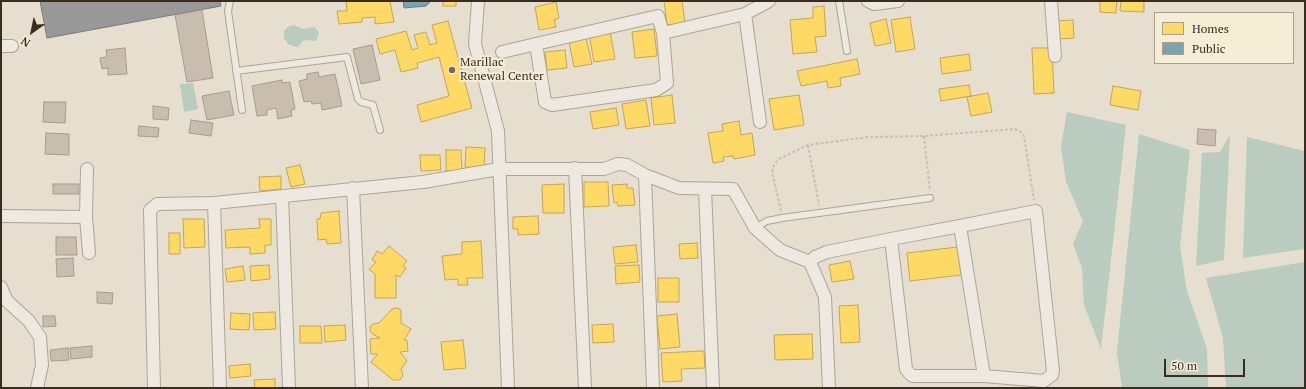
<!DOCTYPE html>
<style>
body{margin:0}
#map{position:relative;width:1306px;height:389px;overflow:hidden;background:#e6dfcf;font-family:"PT Serif",serif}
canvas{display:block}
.frame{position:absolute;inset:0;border:2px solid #3b2c1f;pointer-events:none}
.legend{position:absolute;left:1154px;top:12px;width:140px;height:52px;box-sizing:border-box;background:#f6edd6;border:1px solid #aba08d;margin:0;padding:5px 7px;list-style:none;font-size:12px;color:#3b2c1f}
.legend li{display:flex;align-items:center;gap:8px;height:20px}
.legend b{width:20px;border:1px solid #aba08d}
.north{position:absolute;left:12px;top:12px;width:40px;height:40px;-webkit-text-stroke:3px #f6edd6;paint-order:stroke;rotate:213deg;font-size:11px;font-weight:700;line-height:16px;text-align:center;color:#3b2c1f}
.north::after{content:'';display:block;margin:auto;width:14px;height:18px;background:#3b2c1f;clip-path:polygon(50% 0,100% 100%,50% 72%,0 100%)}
.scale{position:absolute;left:1164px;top:359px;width:81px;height:18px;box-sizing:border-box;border:2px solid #3b2c1f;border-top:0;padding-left:5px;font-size:12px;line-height:14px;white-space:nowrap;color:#3b2c1f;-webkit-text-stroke:3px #f6edd6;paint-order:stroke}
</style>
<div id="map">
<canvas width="1306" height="389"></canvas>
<div class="frame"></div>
<ul class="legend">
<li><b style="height:11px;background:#ffd966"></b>Homes</li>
<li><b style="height:11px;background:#76a5af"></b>Public</li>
</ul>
<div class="north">N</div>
<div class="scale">50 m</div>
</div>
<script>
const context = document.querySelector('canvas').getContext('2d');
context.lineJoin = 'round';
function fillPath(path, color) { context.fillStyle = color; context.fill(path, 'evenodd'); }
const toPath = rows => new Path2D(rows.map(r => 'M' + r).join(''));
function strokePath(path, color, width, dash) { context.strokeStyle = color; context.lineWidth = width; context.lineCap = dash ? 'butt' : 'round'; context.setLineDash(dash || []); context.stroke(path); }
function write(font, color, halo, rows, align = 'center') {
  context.font = font + ' "PT Serif",serif'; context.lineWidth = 4; context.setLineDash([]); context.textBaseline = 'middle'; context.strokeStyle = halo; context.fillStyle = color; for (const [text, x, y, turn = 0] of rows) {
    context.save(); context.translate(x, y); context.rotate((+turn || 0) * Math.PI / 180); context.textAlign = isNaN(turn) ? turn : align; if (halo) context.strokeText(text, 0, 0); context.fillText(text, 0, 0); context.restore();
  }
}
const water = toPath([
 [294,25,303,29,315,27,319,33,316,41,304,40,298,47,295,47,288,44,284,38,284,31,289,26],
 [193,83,198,109,184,112,180,84],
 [1067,112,1126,125,1101,349,1084,305,1082,268,1073,244,1083,221,1066,182,1061,146],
 [1139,134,1190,150,1180,247,1187,291,1207,349,1208,388,1122,388,1117,352],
 [1230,135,1224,260,1196,266,1202,153,1220,152],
 [1247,137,1305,151,1305,249,1243,258],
 [1305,262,1305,388,1226,388,1223,338,1206,278]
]);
const homes = toPath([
 [346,1,390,1,394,22,375,24,375,17,362,18,362,22,339,24,337,11,347,11,346,1],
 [443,1,456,1,456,6,443,6,443,1],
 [664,1,682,1,685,23,667,25,664,1],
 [1100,1,1117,1,1116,13,1100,12,1100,1],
 [1121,1,1144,1,1144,12,1120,11,1121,1],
 [556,2,559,18,554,20,556,27,539,30,535,7,556,2],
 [824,6,826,36,815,37,817,52,793,54,790,20,813,18,813,7,824,6],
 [910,17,915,49,896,52,891,20,910,17],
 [886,19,891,43,875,46,870,23,886,19],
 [1073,20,1074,38,1057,39,1056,21,1073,20],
 [448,21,472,108,421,122,417,105,449,96,439,57,417,63,418,68,401,72,395,50,380,54,376,39,406,31,412,50,418,48,414,35,426,32,430,45,437,43,432,25,448,21],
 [654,29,657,56,635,58,632,32,654,29],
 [610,31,615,59,594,62,589,34,610,31],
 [586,38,592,64,574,67,569,42,586,38],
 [1032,48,1052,48,1054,93,1034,94,1032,48],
 [565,50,567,68,547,70,545,52,565,50],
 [969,54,971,70,942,74,940,58,969,54],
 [857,59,860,74,840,78,841,86,828,88,827,81,801,86,797,71,857,59],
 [969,85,971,96,941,101,939,89,969,85],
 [1113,86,1141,91,1138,110,1110,105,1113,86],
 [988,93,992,112,971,116,967,97,988,93],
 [672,95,675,123,654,125,651,98,672,95],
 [799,95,804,125,774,130,769,99,799,95],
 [646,100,650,126,626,129,622,104,646,100],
 [616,108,619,125,593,129,590,112,616,108],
 [739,121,741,135,752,133,755,155,734,159,733,156,723,157,724,161,713,163,708,133,723,131,722,124,739,121],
 [466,147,485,148,484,168,465,167,466,147],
 [446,150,461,150,462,171,446,171,446,150],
 [420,155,440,155,441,170,421,171,420,155],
 [300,165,305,184,291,187,286,168,300,165],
 [281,176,281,189,260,191,259,177,281,176],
 [584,182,608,182,609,206,584,207,584,182],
 [564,184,564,213,543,213,542,185,564,184],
 [627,184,627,188,633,188,635,205,618,206,617,202,614,203,612,185,627,184],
 [339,211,341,243,327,244,326,239,318,240,317,219,320,219,321,213,339,211],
 [538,216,539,234,518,235,518,229,513,229,513,217,538,216],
 [183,219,204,219,205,247,184,248,183,219],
 [259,219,271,219,271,245,265,245,265,253,250,254,250,247,226,248,225,230,260,228,259,219],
 [169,233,180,233,180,254,169,254,169,233],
 [481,241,483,278,467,278,468,285,458,285,458,279,445,280,442,256,462,254,462,242,481,241],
 [697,243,698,258,680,259,679,244,697,243],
 [636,245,638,262,615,264,613,247,636,245],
 [389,246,407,261,403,266,406,268,400,277,396,275,396,298,375,298,375,274,369,269,376,262,372,260,377,251,382,254,389,246],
 [957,247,961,275,910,281,907,253,957,247],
 [850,261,854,279,832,282,829,265,850,261],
 [269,265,270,279,251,281,250,266,269,265],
 [639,265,640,282,616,284,615,266,639,265],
 [243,266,245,280,227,282,225,269,243,266],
 [658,278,679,278,679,302,658,302,658,278],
 [858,305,860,342,841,343,839,306,858,305],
 [397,308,401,310,401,323,411,329,404,340,407,340,408,351,400,352,407,361,401,369,403,375,400,380,393,380,371,362,378,354,371,354,370,339,380,338,371,333,370,327,373,324,379,323,392,309,397,308],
 [275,312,276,329,254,330,253,313,275,312],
 [231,313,250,314,249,330,230,329,231,313],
 [677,314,680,347,660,349,657,316,677,314],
 [613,324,614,342,593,343,592,325,613,324],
 [345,325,346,340,325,342,324,326,345,325],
 [300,326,321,326,322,343,300,343,300,326],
 [812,334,813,359,775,360,774,335,812,334],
 [463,340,466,368,444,370,441,342,463,340],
 [704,351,705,368,681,369,682,381,663,382,661,353,704,351],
 [250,364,251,376,230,378,229,366,250,364],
 [275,379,275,388,255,388,254,380,275,379]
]);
const public = toPath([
 [403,1,431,1,426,6,404,8,403,1]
]);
const industry = toPath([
 [40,1,220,1,221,6,47,38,40,1]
]);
const building = toPath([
 [202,10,213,78,187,82,175,15,202,10],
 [372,45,380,80,361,84,353,49,372,45],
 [125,48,127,74,108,75,108,68,102,69,100,58,107,57,106,50,125,48],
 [318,72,319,77,335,74,342,106,322,110,321,103,312,104,311,101,304,102,299,81,307,79,307,74,318,72],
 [282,80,282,83,290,82,295,109,291,110,292,116,278,119,276,108,267,110,267,115,257,116,252,86,282,80],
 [229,91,234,115,207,120,202,96,229,91],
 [44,102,66,102,65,123,43,122,44,102],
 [153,106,169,108,168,120,153,119,153,106],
 [191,120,213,123,211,136,189,133,191,120],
 [139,126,159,128,158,137,138,136,139,126],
 [1198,129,1216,130,1215,146,1197,144,1198,129],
 [46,133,69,134,69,155,45,154,46,133],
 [53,184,79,184,79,194,53,194,53,184],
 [56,237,76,237,77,255,56,255,56,237],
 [73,258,74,276,57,277,56,259,73,258],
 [97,292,113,293,112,304,97,303,97,292],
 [43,316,55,316,56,326,43,327,43,316],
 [92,346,92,357,71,359,70,348,92,346],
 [68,348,69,360,51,361,50,350,68,348]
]);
const path = toPath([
 [924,136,930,191],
 [808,145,819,205],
 [781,211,772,172,774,165,779,159,808,145,869,137,924,136,1015,129,1021,132,1024,136,1034,200]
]);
const service = toPath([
 [230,1,228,11,242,110],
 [839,1,847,51],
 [236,71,347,57,358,99,361,102,373,105,380,130],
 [755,228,767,221,782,218,930,198]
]);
const minor = toPath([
 [478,1,475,44,498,131,508,388],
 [868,1,874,4,898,1],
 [1051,1,1055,56],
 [745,14,760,122],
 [663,33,745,14,769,1],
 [1,46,12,46],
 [502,52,536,44,649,18,658,16,663,33,667,83,656,90,552,105,545,102,536,44],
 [575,168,585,388],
 [87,169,86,217,89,253],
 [645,175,653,388],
 [353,188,362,388],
 [705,189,713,388],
 [282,196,289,388],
 [214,203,220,388],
 [1,216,86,217],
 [960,226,984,376],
 [810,262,815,257,827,252,891,239,960,226,1036,211,1053,371,1052,375,1044,381,984,376,913,376,910,374,906,369,891,239],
 [1,287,7,301,29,321,40,337,42,365,37,388],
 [154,388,150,210,157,204,214,203,423,182,499,169,604,169,618,164,627,165,645,175,679,188,733,189,755,228,780,250,810,262,825,297,829,388]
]);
const markers = [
 [452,70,4,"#776b5d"]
];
const poiNames = [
 ["Marillac",460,63],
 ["Renewal Center",460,77]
];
fillPath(water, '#bacbc0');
fillPath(homes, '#ffd966');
strokePath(homes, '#c4a551', 1);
fillPath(public, '#76a5af');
strokePath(public, '#648184', 1);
fillPath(industry, '#999');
strokePath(industry, '#7d7874', 1);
fillPath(building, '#c9bdb0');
strokePath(building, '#a69b8e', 1);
strokePath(service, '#aba498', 8);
strokePath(minor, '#aba498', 14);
strokePath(path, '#c7c0b7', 2, [3, 2]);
strokePath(service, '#eee9e0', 6);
strokePath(minor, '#eee9e0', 12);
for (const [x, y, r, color] of markers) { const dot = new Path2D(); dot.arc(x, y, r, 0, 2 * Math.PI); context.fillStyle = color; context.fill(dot); strokePath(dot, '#f6edd6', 1.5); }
write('12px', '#3b2c1f', '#f6edd6', poiNames, 'left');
</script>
